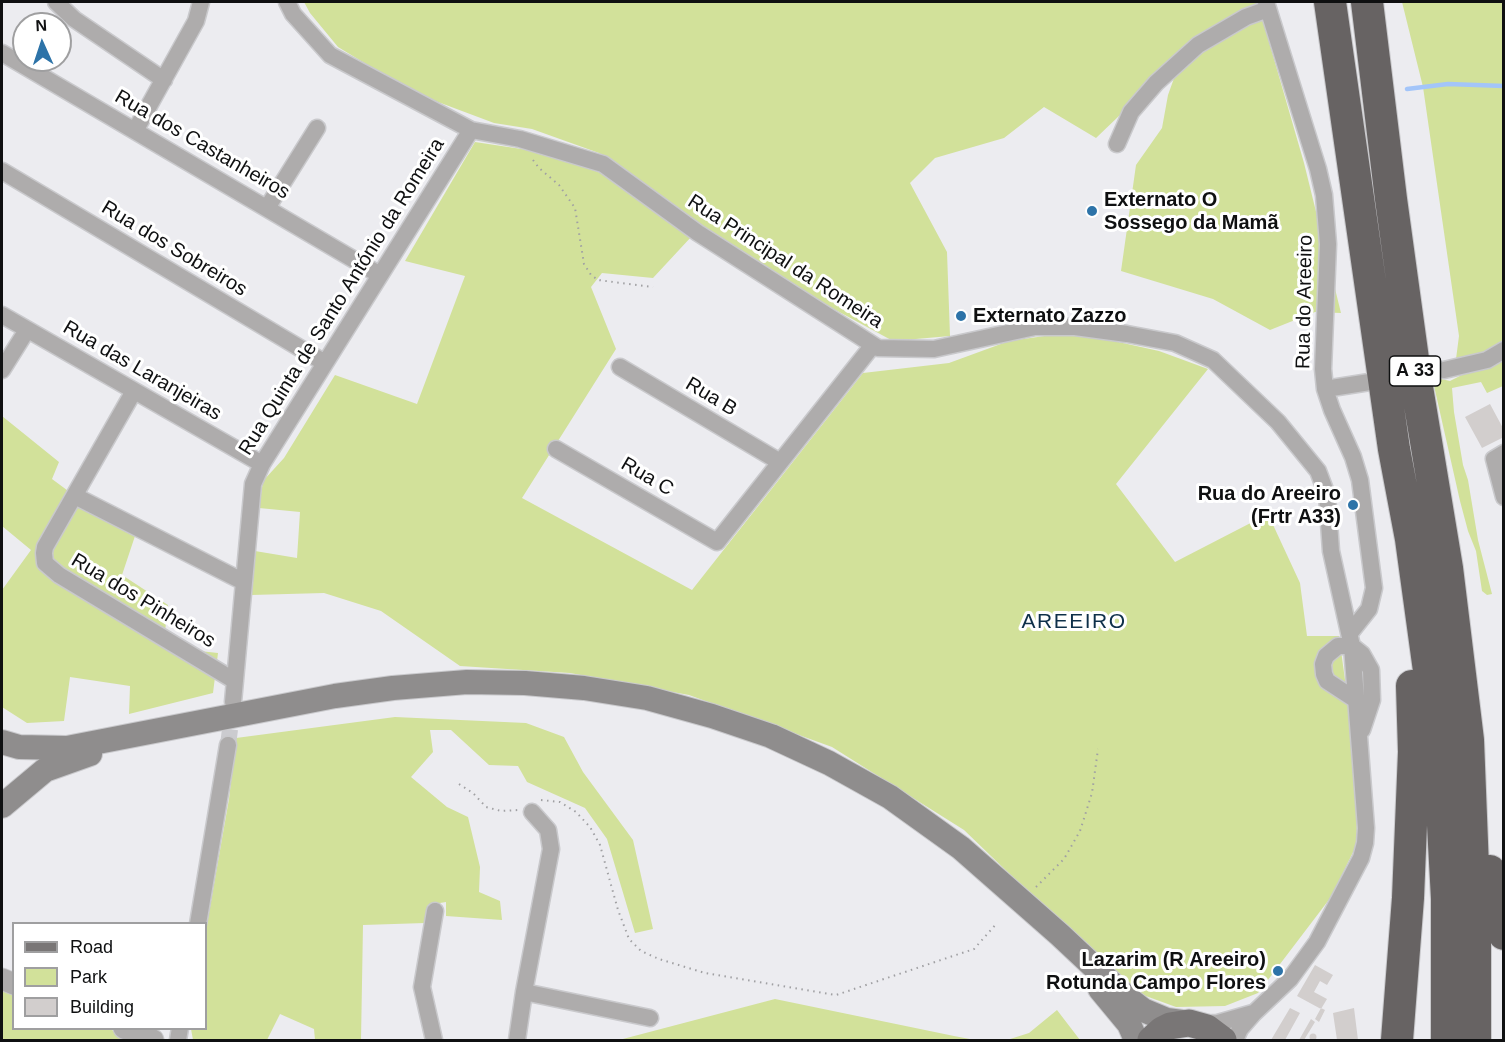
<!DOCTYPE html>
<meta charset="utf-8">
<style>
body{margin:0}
#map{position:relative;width:1505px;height:1042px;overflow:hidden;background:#ececf0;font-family:Helvetica,sans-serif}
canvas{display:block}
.frame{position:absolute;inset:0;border:3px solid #0f1011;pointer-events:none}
.legend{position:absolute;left:12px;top:922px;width:195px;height:108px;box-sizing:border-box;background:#fff;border:2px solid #9f9fa0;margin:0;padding:8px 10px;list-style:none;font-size:18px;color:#0f1011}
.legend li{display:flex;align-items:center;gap:12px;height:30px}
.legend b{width:30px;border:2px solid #9f9fa0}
.north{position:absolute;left:12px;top:12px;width:60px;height:60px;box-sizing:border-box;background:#fff;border:2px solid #9f9fa0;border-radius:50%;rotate:357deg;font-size:16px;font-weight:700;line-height:24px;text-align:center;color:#0f1011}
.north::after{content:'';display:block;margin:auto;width:21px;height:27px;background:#2d73a8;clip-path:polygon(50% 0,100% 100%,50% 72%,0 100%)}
</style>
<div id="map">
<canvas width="1505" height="1042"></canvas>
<div class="frame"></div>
<ul class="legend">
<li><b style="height:8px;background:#797676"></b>Road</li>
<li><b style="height:16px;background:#d2e19a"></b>Park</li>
<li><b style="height:16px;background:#d2cecd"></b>Building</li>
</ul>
<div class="north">N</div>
</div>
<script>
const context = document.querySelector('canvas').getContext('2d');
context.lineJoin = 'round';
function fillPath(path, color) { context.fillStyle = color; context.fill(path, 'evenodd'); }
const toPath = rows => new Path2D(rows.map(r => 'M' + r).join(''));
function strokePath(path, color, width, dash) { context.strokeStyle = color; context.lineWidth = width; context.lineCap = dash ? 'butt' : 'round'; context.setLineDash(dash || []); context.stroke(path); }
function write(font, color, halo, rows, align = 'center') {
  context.font = font + ' Helvetica,sans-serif'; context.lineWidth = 6; context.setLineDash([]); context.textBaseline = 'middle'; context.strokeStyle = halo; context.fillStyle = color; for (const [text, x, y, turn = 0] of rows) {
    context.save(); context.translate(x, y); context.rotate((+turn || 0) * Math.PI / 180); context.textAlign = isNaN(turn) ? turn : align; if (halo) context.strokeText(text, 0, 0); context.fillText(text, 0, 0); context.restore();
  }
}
const green = toPath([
 [304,2,1256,2,1257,8,1192,46,1096,138,1044,107,1004,138,935,158,910,183,947,252,950,336,893,341,780,280,599,153,532,129,494,123,414,93,338,47,310,13],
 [1402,2,1503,2,1503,342,1490,351,1456,359,1459,336,1423,87],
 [1261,14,1304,163,1341,313,1315,312,1270,330,1213,299,1121,271,1136,165,1162,128,1168,95,1177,70,1225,35],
 [475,142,548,153,601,173,692,236,653,278,602,273,591,287,616,349,522,498,692,590,863,373,949,363,1009,341,1073,332,1159,351,1208,369,1116,484,1175,562,1268,514,1300,583,1307,636,1339,636,1356,760,1357,844,1331,897,1258,993,1225,1006,1176,1007,1143,995,1100,961,964,830,832,747,689,695,570,673,460,666,381,611,324,593,251,595,255,551,297,558,300,512,259,508,263,481,284,458,335,375,417,404,465,276,405,261],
 [1503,354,1503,386,1487,393,1481,382,1452,388,1454,412,1463,465,1468,480,1478,540,1492,594,1487,595,1482,591,1476,551,1468,531,1460,501,1432,377,1450,381],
 [2,416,59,462,52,479,75,496,138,527,122,575,168,605,165,632,181,649,218,653,213,693,129,714,130,686,70,677,64,721,27,723,2,707,2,590,31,550,2,526],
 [395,717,526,723,564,737,583,772,633,840,653,929,635,933,607,839,585,808,527,782,518,766,489,765,451,730,430,730,433,752,411,777,447,807,468,817,480,867,479,892,500,901,502,920,446,916,446,902,428,905,425,923,363,925,361,1040,315,1040,314,1029,280,1014,267,1040,193,1040,191,1029,206,1028,206,930,229,799,236,738],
 [2,986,13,991,14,1028,109,1029,139,1040,2,1040],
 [775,999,954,1036,975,1040,619,1040],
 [1057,1010,1080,1040,1007,1040,1029,1033]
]);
const stream = toPath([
 [1407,89,1448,84,1504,86]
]);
const building = toPath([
 [1490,404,1504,430,1504,437,1482,448,1465,417],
 [1315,965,1333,975,1327,985,1320,981,1314,992,1327,999,1321,1009,1297,996],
 [1290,1008,1300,1013,1285,1040,1271,1040],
 [1321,1008,1325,1010,1319,1022,1315,1019],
 [1354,1008,1358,1040,1337,1040,1333,1013],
 [1311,1019,1315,1022,1304,1040,1299,1040],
 '1309.5 1037a3.5 3.5 0 1 1 7 0a3.5 3.5 0 1 1-7 0Z'
]);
const minorTunnel = toPath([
 [228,745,233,706]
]);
const path = toPath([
 [533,160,539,168,559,185,575,208,584,264,591,275,598,280,653,287],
 [459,784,473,793,486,807,501,811,519,810],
 [541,800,560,802,576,812,590,827,600,845,618,910,629,939,641,951,659,959,705,973,836,995,974,949,997,923],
 [1036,887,1064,859,1080,831,1092,793,1098,749]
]);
const minor = toPath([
 [56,2,74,19,164,80],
 [287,2,293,14,330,55,471,130,520,139,603,164,698,233,878,348,934,349,1035,327,1075,327,1127,334,1175,343,1213,360,1278,422,1318,471,1327,495,1331,551,1352,646,1366,828,1365,843,1361,858,1317,942,1290,979,1254,1013,1240,1029,1235,1040],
 [1266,2,1318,169,1324,195,1328,244,1323,369,1325,389,1332,410,1353,457,1360,480,1374,588,1369,609,1350,633],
 [2,53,380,275],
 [135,131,196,21,201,2],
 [1117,144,1131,112,1156,83,1198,45,1246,17,1268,9],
 [2,171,325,363],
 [267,208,317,128],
 [2,315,262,464],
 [620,367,780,462],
 [2,370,27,330],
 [1444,370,1487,360,1504,350],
 [1325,389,1376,381],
 [134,391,45,547,44,553,45,563,59,575,235,681],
 [556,449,717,542,873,345],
 [1504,453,1494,459,1504,497],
 [75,496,244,582],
 [1356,700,1327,681,1324,674,1323,664,1326,656,1338,646,1352,646,1362,654,1371,670,1372,700,1362,730],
 [233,702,253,484,262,464,471,130],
 [198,924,228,745],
 [524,992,650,1018],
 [1199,1024,1218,1023,1253,1013],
 [178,1040,180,1028],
 [434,1040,422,987,435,911],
 [517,1040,524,992,551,849,548,830,532,812]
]);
const tertiary = toPath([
 [2,979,14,984],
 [124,1028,153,1040]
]);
const secondary = toPath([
 [2,742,19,747,67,748,335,696,393,688,467,682,525,683,584,688,647,698,712,716,771,736,829,763,890,797,961,848,1060,935,1125,996,1143,1010,1167,1020,1189,1023],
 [2,806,45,770,90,754],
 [1100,989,1129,1024,1136,1040]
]);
const primary = toPath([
 [1151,1040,1162,1030,1170,1026,1189,1023,1207,1028,1223,1040]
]);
const motorway = toPath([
 [1330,2,1394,449,1411,539,1431,685,1442,807,1447,899,1447,1040],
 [1367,2,1391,199,1416,381,1447,568,1468,740,1475,919,1475,1040],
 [1490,871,1498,918,1504,934],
 [1397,1040,1408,898,1414,752,1412,686]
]);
const markers = [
 [1092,211,6,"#2d73a8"],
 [961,316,6,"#2d73a8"],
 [1353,505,6,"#2d73a8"],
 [1278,971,6,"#2d73a8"]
];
const shields = [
 [1415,371,51]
];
const shieldNames = [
 ["A 33",1415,371]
];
const streetNames = [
 ["Rua dos Castanheiros",202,145,30],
 ["Rua dos Sobreiros",174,249,31],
 ["Rua Principal da Romeira",785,262,33],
 ["Rua Quinta de Santo António da Romeira",342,297,-58],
 ["Rua do Areeiro",1305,302,-89],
 ["Rua das Laranjeiras",142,371,30],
 ["Rua B",711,397,31],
 ["Rua C",647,477,30],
 ["Rua dos Pinheiros",143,601,31]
];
const poiNames = [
 ["Externato O",1104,200],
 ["Sossego da Mamã",1104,223],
 ["Externato Zazzo",973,316],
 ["Rua do Areeiro",1341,494,"right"],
 ["(Frtr A33)",1341,517,"right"],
 ["Lazarim (R Areeiro)",1266,960,"right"],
 ["Rotunda Campo Flores",1266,983,"right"]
];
const neighbourhoodNames = [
 ["AREEIRO",1074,622]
];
fillPath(green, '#d2e19a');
strokePath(stream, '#a3c5f9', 4.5);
fillPath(building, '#d2cecd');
strokePath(minorTunnel, '#cbcbcf', 16, [16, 8]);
strokePath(minor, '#c9c9cc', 19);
strokePath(tertiary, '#c9c9cc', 23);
strokePath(secondary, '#c9c9cc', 26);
strokePath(primary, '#c9c9cc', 29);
strokePath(motorway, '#c9c9cc', 34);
strokePath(path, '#a0a0a3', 2, [1.5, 4.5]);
strokePath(minor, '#aeacac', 16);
strokePath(tertiary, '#aeacac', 21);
strokePath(secondary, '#8f8d8d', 24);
strokePath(primary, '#797676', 27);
strokePath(motorway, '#676363', 32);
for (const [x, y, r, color] of markers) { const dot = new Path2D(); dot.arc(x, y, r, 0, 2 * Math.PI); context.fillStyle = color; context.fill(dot); strokePath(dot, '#fff', 2); }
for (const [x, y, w] of shields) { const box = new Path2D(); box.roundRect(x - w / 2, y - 15, w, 30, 4.5); context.fillStyle = '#fff'; context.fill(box); strokePath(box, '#0f1011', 1.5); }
write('bold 18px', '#0f1011', null, shieldNames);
write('20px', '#0f1011', '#fff', streetNames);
write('bold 20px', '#0f1011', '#fff', poiNames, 'left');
context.letterSpacing = '1.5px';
write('21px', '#0e3049', '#fff', neighbourhoodNames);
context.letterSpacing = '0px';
</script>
